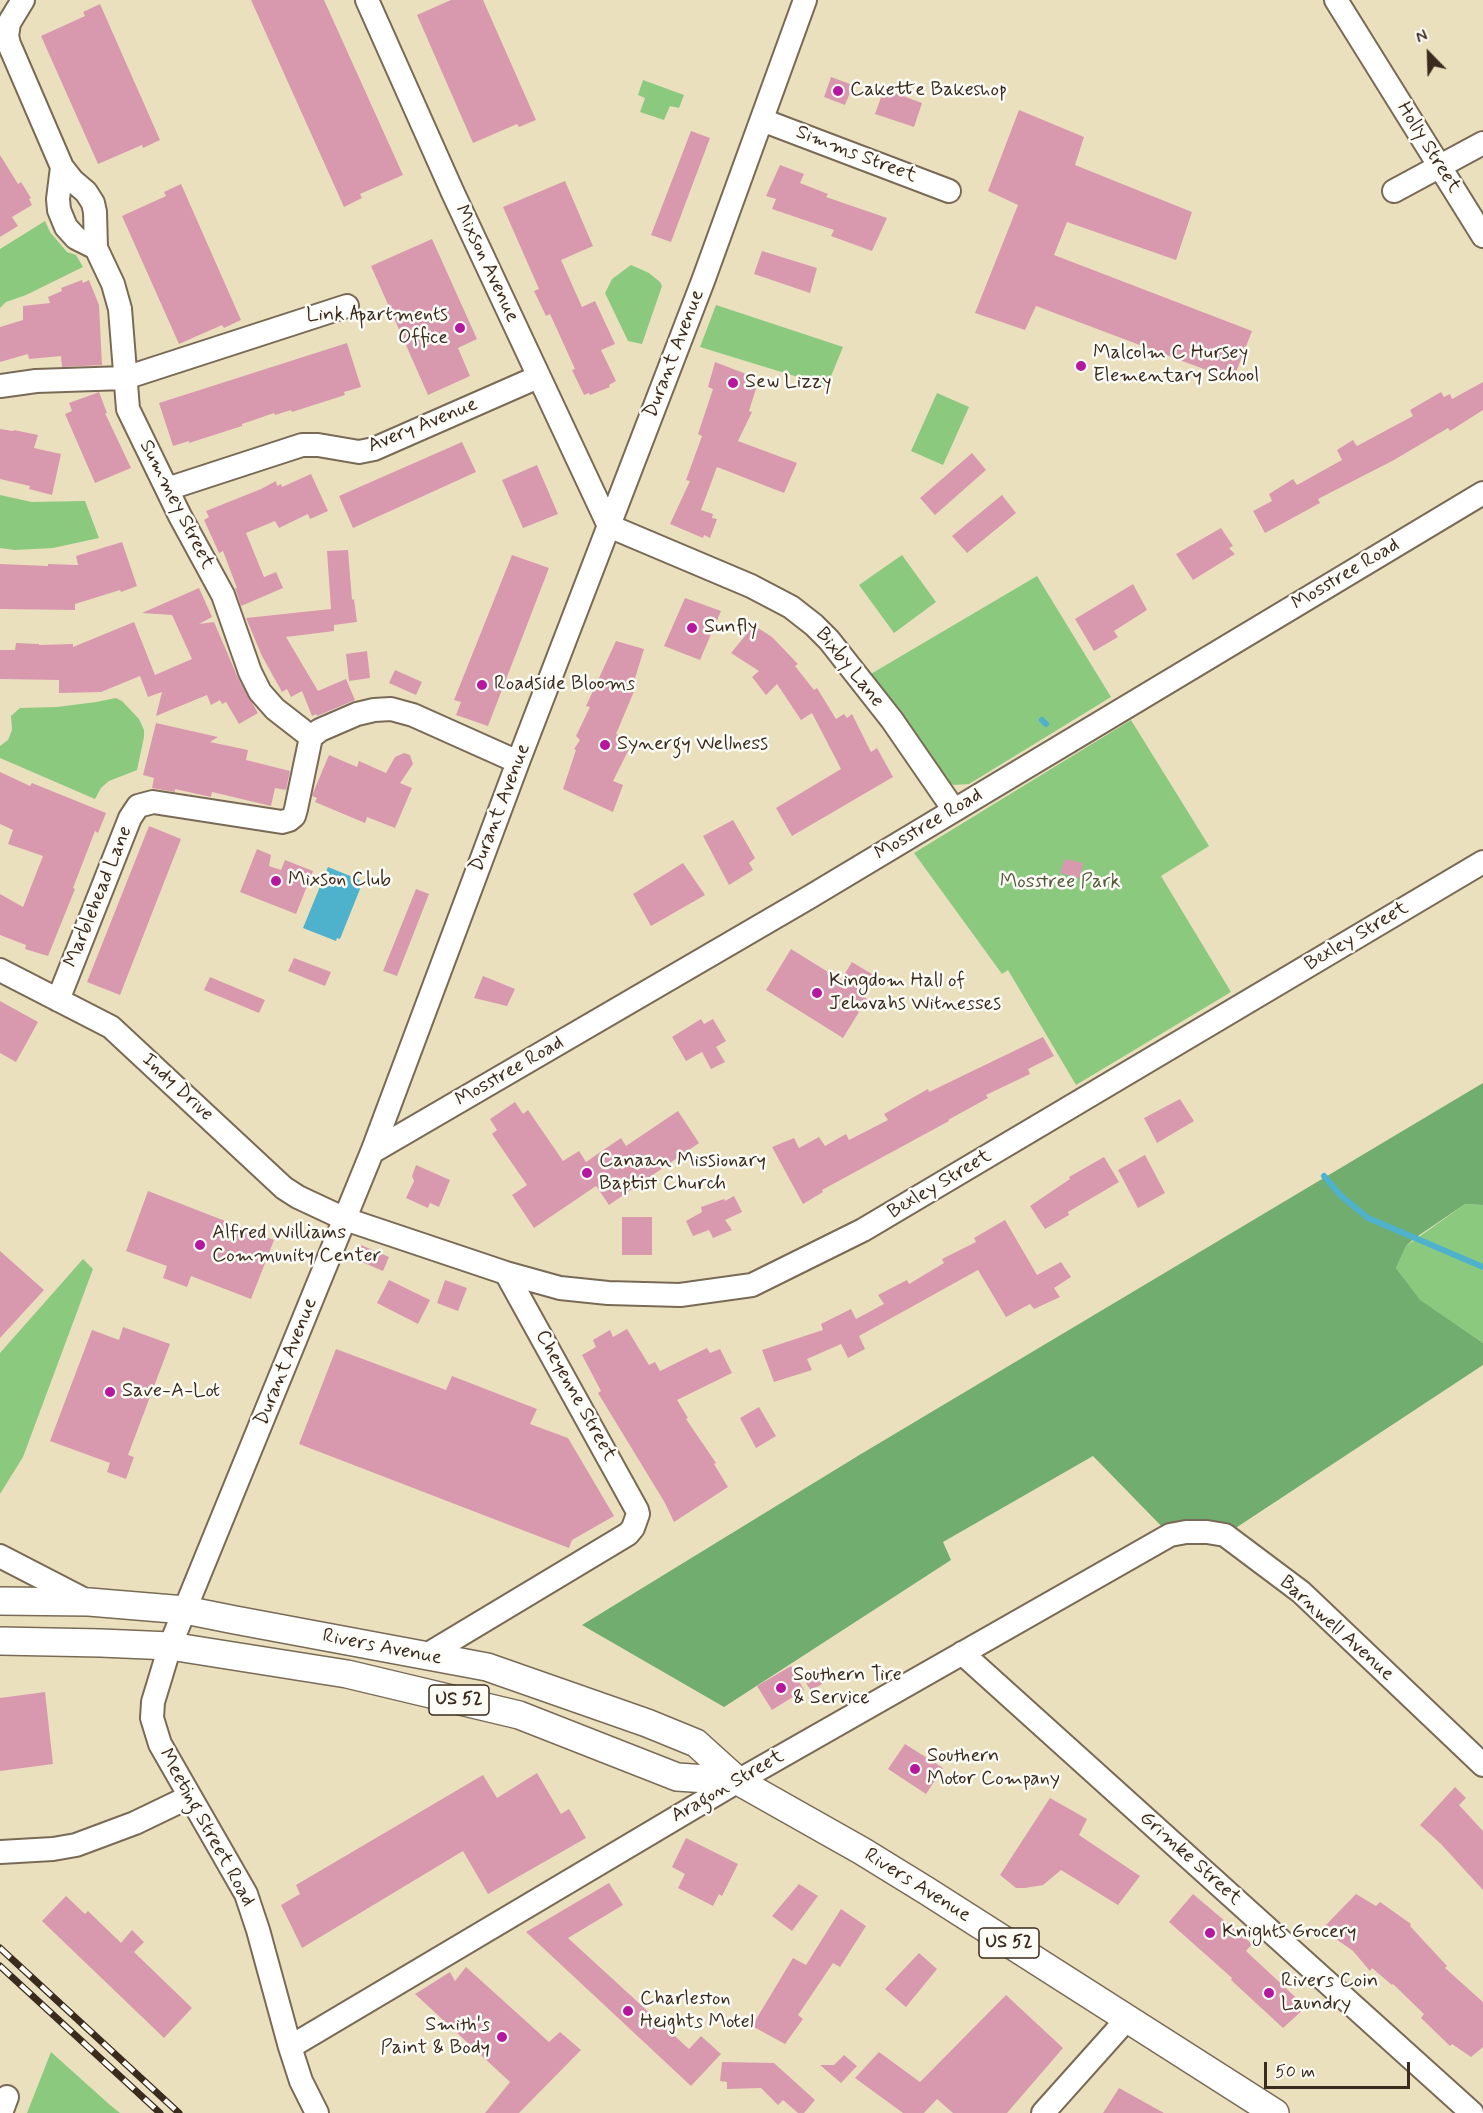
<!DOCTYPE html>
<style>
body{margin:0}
#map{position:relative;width:1483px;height:2113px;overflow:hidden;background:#ebe0be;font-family:Mynerve,sans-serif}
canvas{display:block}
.north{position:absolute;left:1399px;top:24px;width:60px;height:60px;-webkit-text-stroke:4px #fdfcf7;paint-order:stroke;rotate:337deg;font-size:16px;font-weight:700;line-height:24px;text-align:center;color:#3b2a1e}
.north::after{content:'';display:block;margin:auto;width:21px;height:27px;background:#3b2a1e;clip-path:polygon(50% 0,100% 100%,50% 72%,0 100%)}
.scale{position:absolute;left:1264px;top:2062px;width:146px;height:27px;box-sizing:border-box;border:3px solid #3b2a1e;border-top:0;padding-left:8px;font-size:18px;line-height:21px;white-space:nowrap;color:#3b2a1e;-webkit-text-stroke:4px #fdfcf7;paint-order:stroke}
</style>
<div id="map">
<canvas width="1483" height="2113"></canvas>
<div class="north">N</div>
<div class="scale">50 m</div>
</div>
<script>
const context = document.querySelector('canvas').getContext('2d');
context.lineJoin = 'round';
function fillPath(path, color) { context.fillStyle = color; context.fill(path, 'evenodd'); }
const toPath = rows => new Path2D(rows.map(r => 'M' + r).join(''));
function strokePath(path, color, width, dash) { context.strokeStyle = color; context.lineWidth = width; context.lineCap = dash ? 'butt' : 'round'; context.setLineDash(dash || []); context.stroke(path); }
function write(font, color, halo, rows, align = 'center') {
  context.font = font + ' Mynerve,sans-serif'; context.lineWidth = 5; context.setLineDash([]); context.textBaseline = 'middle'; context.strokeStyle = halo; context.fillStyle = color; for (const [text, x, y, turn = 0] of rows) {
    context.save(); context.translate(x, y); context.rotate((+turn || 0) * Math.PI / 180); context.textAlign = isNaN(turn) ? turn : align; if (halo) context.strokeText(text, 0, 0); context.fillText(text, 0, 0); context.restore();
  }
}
const green = toPath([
 [643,80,684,95,679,108,670,106,664,120,640,112,645,98,638,95],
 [45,221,50,232,67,252,76,255,83,267,26,295,6,302,0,308,0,249],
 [631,265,649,273,660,282,662,286,642,344,628,341,605,293,612,279],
 [716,305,843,347,827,386,700,347],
 [937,393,969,407,943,465,911,451],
 [0,495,32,502,85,501,99,538,53,548,15,550,0,548],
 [902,555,936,602,894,633,859,585],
 [1037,576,1111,697,969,784,954,785,941,780,869,675],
 [116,698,122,701,139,719,144,730,144,737,137,770,109,781,101,788,95,799,0,758,0,746,8,740,12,730,11,716,20,708,57,707,96,702],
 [1131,720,1209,846,1161,876,1231,992,1076,1085,1008,970,1002,974,914,853],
 [1465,1204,1483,1205,1483,1343,1419,1300,1396,1268,1406,1246],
 [83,1259,93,1269,23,1457,0,1494,0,1353],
 [51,2052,110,2105,120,2113,27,2113]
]);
const forest = toPath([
 [1483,1083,1483,1205,1465,1204,1415,1238,1406,1246,1396,1268,1420,1300,1483,1343,1483,1365,1225,1535,1170,1535,1093,1456,943,1542,951,1560,724,1707,582,1625,861,1454]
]);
const water = toPath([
 [328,867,360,880,359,882,362,884,340,939,337,938,336,941,303,928]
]);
const stream = toPath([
 [1042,720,1046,724],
 [1324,1176,1341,1196,1368,1218,1483,1267]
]);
const building = toPath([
 [251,0,324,0,403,175,360,194,362,198,344,207],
 [451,0,483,0,536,120,519,127,517,124,473,143,417,15],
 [100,4,160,140,143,148,142,145,98,164,41,36,85,16,83,12],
 [831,77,853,85,845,105,824,97],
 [884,89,922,103,914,127,875,114],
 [1019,110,1084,137,1075,165,1192,212,1176,260,1067,222,1054,255,1252,331,1233,380,1036,306,1025,330,975,313,1018,205,988,191],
 [691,131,710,138,671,242,651,235],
 [0,155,18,184,21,182,31,198,29,199,32,205,12,217,18,226,0,237],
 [780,165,804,174,800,183,828,194,826,197,887,218,872,251,831,236,834,230,772,209,776,199,766,196],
 [565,181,593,246,561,260,582,307,595,301,615,344,601,350,616,381,609,385,610,387,590,395,589,393,584,395,572,370,575,369,550,314,546,316,534,291,539,289,503,207],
 [181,184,241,320,224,328,222,325,179,344,122,216,166,196,164,192],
 [432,239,477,339,458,348,470,376,428,395,371,266],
 [762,251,817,268,810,293,754,274],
 [82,280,83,283,89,280,99,305,102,365,62,367,61,356,29,359,28,354,0,362,0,327,23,320,23,306,50,303,48,297,62,291,61,288],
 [347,343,361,387,344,392,345,395,292,412,291,410,275,415,274,413,242,424,242,426,189,443,189,441,173,446,159,403],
 [715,362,759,379,749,411,752,412,738,441,797,463,784,493,717,467,701,510,713,514,712,518,717,519,710,538,704,535,703,538,670,524,690,481,686,480,702,436,698,434,713,389,708,387],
 [1483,382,1483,410,1450,431,1448,428,1394,460,1318,499,1320,503,1265,533,1253,511,1272,501,1269,494,1293,479,1297,485,1342,460,1337,450,1353,440,1357,446,1413,416,1410,410,1441,392,1444,397,1450,394,1452,399],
 [99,392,107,413,105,413,131,468,95,483,65,414,72,411,69,403],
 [0,429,13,431,14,430,38,435,34,448,61,454,52,495,29,489,30,486,0,479],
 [462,442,476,472,353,528,339,496],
 [972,453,986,470,935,515,920,498],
 [537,465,558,514,523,528,502,480],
 [311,474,328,511,310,519,308,514,279,528,275,521,246,533,264,577,276,572,283,588,241,606,235,588,237,588,223,551,219,553,204,520,209,517,206,511,261,489,276,481,277,486,281,484,282,487],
 [1002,495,1016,513,967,553,952,536],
 [1221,528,1233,546,1229,548,1235,554,1193,580,1176,554],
 [122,542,137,586,121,592,120,590,75,604,75,610,0,609,0,564,48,566,48,564,78,565,76,556],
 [348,550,352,600,354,599,357,622,334,625,334,631,286,637,318,691,346,679,355,700,317,716,316,714,312,716,302,691,291,697,287,689,282,692,262,656,246,618,331,609,327,551],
 [512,555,549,568,488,726,456,715,461,702,454,700],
 [1133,584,1147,610,1114,631,1118,637,1094,651,1075,619],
 [199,588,212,617,199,624,214,622,238,678,258,713,239,724,226,702,222,704,220,700,211,705,207,695,156,716,162,692,148,697,140,676,101,692,59,693,59,680,0,679,0,650,15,650,16,643,39,644,39,645,73,644,73,647,134,622,155,675,192,659,172,615,142,613],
 [685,598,721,611,700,660,664,646],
 [758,628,772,637,798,664,795,666,814,690,817,688,836,719,844,714,847,718,852,714,871,752,877,748,893,777,792,836,776,808,841,769,812,713,801,720,777,684,766,695,752,677,759,671,731,653,750,630,755,633],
 [616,641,644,649,632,688,635,689,616,734,633,741,613,781,623,785,613,812,563,789,576,750,574,749,580,740,576,736,590,707,586,706],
 [367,651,370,678,349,681,346,654],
 [395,670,422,682,416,695,389,683],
 [156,723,218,737,210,742,248,750,246,760,290,771,286,790,275,788,271,806,212,792,211,797,175,789,175,792,152,788,154,778,143,775],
 [404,753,410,755,413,764,400,783,412,788,395,828,367,817,365,823,315,802,317,798,312,796,313,793,329,755,357,767,359,761,386,773,395,757],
 [0,772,30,786,32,783,106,813,98,833,95,831,73,888,75,889,48,956,25,949,26,945,0,935,0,894,23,907,43,856,8,844,13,830,0,824],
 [733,820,755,858,749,863,753,870,729,885,703,836],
 [149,826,181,839,120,995,87,982],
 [257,849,271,855,269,866,281,870,285,860,313,871,296,914,240,892],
 [1065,859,1083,863,1080,878,1060,873],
 [683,863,705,895,651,926,633,894],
 [416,889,429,894,397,976,383,971],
 [791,949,841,980,852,962,875,976,862,996,867,999,843,1038,766,990],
 [294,958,331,972,325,986,288,971],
 [483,976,515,989,507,1006,474,998],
 [210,977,265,1000,259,1013,204,990],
 [0,1001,38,1022,16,1062,0,1053],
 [701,1019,704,1024,713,1019,726,1041,716,1047,725,1062,711,1069,702,1052,686,1061,672,1037],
 [1043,1037,1054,1056,1028,1069,1030,1074,986,1095,988,1098,948,1120,949,1121,822,1190,823,1192,803,1204,772,1147,794,1138,799,1148,819,1137,825,1146,846,1134,849,1140,888,1120,884,1114,928,1089,929,1092],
 [1180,1099,1194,1121,1157,1143,1144,1118],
 [515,1102,523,1114,528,1110,563,1161,579,1151,586,1162,621,1138,626,1146,678,1111,699,1143,609,1205,596,1186,534,1228,512,1195,527,1185,492,1134,497,1130,490,1119],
 [1145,1155,1165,1193,1138,1208,1118,1170],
 [1104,1157,1119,1182,1068,1212,1069,1215,1045,1229,1030,1206,1070,1179,1069,1177],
 [416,1165,450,1180,439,1207,430,1203,428,1208,406,1198,414,1181,412,1176],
 [148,1191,274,1240,251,1299,191,1276,187,1287,163,1278,167,1266,126,1251],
 [734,1196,742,1212,725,1220,732,1230,713,1238,709,1230,693,1236,686,1221,702,1212,701,1207,724,1199,725,1201],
 [622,1217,652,1217,652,1255,622,1255],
 [1005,1220,1037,1275,1061,1262,1071,1277,1054,1288,1060,1297,1034,1309,1030,1304,1006,1317,978,1270,859,1336,865,1349,848,1358,841,1344,807,1359,812,1370,774,1382,762,1350,823,1330,821,1324,851,1309,856,1319,884,1304,878,1295,907,1280,909,1284,944,1263,942,1259,976,1242,974,1238],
 [361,1245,389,1257,383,1271,355,1259],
 [0,1251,44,1290,0,1338],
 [389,1280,430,1300,418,1324,377,1303],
 [445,1280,467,1288,458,1311,437,1303],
 [123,1327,170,1344,128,1455,134,1457,126,1479,107,1472,110,1463,50,1441,92,1330,119,1340],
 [627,1329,649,1365,655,1362,660,1371,707,1348,710,1353,720,1349,732,1373,677,1400,688,1418,686,1419,716,1463,714,1464,728,1487,674,1522,665,1503,598,1393,601,1391,582,1355,596,1347,593,1340,610,1330,613,1337],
 [336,1349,446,1390,452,1376,537,1409,530,1424,568,1438,614,1516,572,1540,569,1548,299,1444],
 [759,1407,776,1436,756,1448,740,1418],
 [791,1666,804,1690,772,1710,757,1686],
 [816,1668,825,1682,811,1691,802,1676],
 [45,1692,53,1764,0,1771,0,1698],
 [905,1744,943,1768,926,1794,888,1769],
 [537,1773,561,1814,569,1809,586,1838,488,1894,463,1851,302,1948,281,1905,300,1894,296,1885,483,1775,497,1798],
 [1455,1787,1466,1798,1459,1805,1483,1831,1483,1890,1441,1844,1420,1825],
 [1050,1798,1087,1819,1079,1835,1140,1876,1118,1905,1061,1870,1043,1885,1025,1888,1016,1888,1000,1875],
 [686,1838,738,1864,722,1896,719,1894,713,1906,678,1888,685,1874,672,1867],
 [609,1883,623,1905,568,1938,689,2049,701,2036,721,2054,691,2086,526,1932],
 [799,1884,818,1896,792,1931,772,1916],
 [1193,1894,1252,1944,1246,1951,1306,2007,1283,2028,1231,1980,1232,1978,1169,1922],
 [1356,1894,1376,1906,1380,1902,1411,1924,1410,1926,1447,1966,1445,1968,1483,2002,1483,2047,1471,2057,1452,2044,1450,2046,1421,2018,1424,2014,1393,1984,1392,1985,1372,1968,1370,1971,1353,1951,1322,1929],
 [66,1896,85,1914,88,1911,121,1943,132,1930,144,1942,134,1952,192,2008,164,2038,42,1921],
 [841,1909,866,1926,840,1967,833,1963,798,2015,803,2019,785,2044,752,2026,793,1958,806,1965],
 [919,1953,937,1969,906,2007,885,1989],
 [466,1967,549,2042,560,2032,581,2050,519,2113,485,2113,510,2082,415,1994,450,1972,455,1981],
 [1006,1995,1063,2048,1007,2113,953,2113,937,2099,924,2113,903,2113,855,2078,879,2052,920,2082],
 [844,2055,857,2066,841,2083,820,2065,834,2065],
 [722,2062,774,2063,815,2100,804,2113,798,2113,783,2100,778,2105,761,2088,727,2089,727,2082,720,2081],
 [1119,2088,1164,2113,1103,2113]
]);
const minor = toPath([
 [23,0,9,23,7,36,9,44,62,167,73,181,86,192,93,203,95,212,96,248,113,284,120,309,128,409,180,516,223,595,250,672,260,692,275,709,311,737],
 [367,0,453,193,609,526,751,586,791,607,814,625,829,640,892,720,954,810],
 [1336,0,1483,236],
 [762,120,949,191],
 [62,167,58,199,59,210,66,227,76,238,96,248],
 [1394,191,1483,143],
 [0,386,36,381,125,378,347,306],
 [167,489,302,445,318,445,359,452,374,449,538,377],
 [0,970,111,1027,284,1188,298,1197,345,1219,506,1273,560,1288,608,1293,680,1295,752,1285,863,1230,1483,862],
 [58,1000,130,818,138,806,153,802,282,822,289,820,294,816,296,809,311,737,320,730,357,714,374,710,391,709,413,715,518,762],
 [372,1152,808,898,1483,493],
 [0,1556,89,1602],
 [962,1653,1472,2113],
 [425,1656,628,1534,633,1528,638,1514,637,1510,506,1273],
 [0,1852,53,1849,76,1845,135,1823,189,1797],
 [290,2047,738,1781,1170,1535,1186,1532,1207,1532,1225,1535,1301,1592,1483,1765],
 [1,2113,7,2097],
 [317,2113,301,2081,290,2047,258,1930,246,1894,160,1744,152,1718,153,1702,170,1646,372,1152,518,762,703,281,805,0],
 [1043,2113,1128,2018]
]);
const major = toPath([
 [0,1601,89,1602,185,1610,235,1620,487,1667,647,1723,696,1743,738,1781,862,1851,927,1891,1275,2113],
 [0,1641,101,1643,170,1646,347,1674,519,1715,677,1777,738,1781]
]);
const rail = toPath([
 [0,1948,179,2113],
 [0,1966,160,2113]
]);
const markers = [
 [838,91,6,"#b5179e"],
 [460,328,6,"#b5179e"],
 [1081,366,6,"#b5179e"],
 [733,383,6,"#b5179e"],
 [692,628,6,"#b5179e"],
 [482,685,6,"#b5179e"],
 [605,745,6,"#b5179e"],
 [276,881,6,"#b5179e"],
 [817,993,6,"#b5179e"],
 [587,1173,6,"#b5179e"],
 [200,1245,6,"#b5179e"],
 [110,1392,6,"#b5179e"],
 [781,1688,6,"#b5179e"],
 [915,1769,6,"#b5179e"],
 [1210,1933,6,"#b5179e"],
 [1269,1993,6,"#b5179e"],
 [628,2011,6,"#b5179e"],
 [502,2037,6,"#b5179e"]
];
const shields = [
 [459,1700,60],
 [1009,1943,60]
];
const shieldNames = [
 ["US 52",459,1700],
 ["US 52",1009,1943]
];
const poiNames = [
 ["Cakette Bakeshop",850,91],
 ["Link Apartments",448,316,"right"],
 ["Office",448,339,"right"],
 ["Malcolm C Hursey",1093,354],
 ["Elementary School",1093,377],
 ["Sew Lizzy",745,383],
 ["Sunfly",704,628],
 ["Roadside Blooms",494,685],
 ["Synergy Wellness",617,745],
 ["Mixson Club",288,881],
 ["Kingdom Hall of",829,982],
 ["Jehovahs Witnesses",829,1005],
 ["Canaan Missionary",599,1162],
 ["Baptist Church",599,1185],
 ["Alfred Williams",212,1234],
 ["Community Center",212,1257],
 ["Save-A-Lot",122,1392],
 ["Southern Tire",793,1676],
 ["& Service",793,1699],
 ["Southern",927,1757],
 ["Motor Company",927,1780],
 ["Knights Grocery",1222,1933],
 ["Rivers Coin",1281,1982],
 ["Laundry",1281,2005],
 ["Charleston",640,2000],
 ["Heights Motel",640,2023],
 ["Smith's",490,2026,"right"],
 ["Paint & Body",490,2049,"right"]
];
const streetNames = [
 ["Holly Street",1428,148,58],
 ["Simms Street",856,155,21],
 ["Mixson Avenue",486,264,65],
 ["Durant Avenue",675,354,-69],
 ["Avery Avenue",423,426,-22],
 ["Summey Street",176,505,63],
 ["Mosstree Road",1346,575,-31],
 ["Bixby Lane",849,668,51],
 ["Durant Avenue",501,808,-69],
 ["Mosstree Road",929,825,-31],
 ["Marblehead Lane",99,897,-68],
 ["Bexley Street",1357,937,-31],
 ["Mosstree Road",510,1072,-30],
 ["Indy Drive",177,1088,43],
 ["Bexley Street",940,1185,-31],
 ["Durant Avenue",287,1362,-68],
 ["Cheyenne Street",575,1396,61],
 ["Barnwell Avenue",1336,1629,42],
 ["Rivers Avenue",382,1648,11],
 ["Aragon Street",728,1787,-30],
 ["Meeting Street Road",206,1828,61],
 ["Grimke Street",1190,1859,42],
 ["Rivers Avenue",917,1886,32]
];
const parkNames = [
 ["Mosstree Park",1060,883]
];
fillPath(green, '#8bc97f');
fillPath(forest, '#70ad6e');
fillPath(water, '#4eb2cd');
strokePath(stream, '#4eb2cd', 6);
fillPath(building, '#d899af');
strokePath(minor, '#796a56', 26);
strokePath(major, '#796a56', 30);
strokePath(minor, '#fff', 22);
strokePath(major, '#fff', 27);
strokePath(rail, '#3b2a1e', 7);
strokePath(rail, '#fdfcf7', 4.5, [14]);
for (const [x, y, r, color] of markers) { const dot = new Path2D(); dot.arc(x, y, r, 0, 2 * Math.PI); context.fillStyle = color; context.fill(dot); strokePath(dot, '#fdfcf7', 2); }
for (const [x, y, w] of shields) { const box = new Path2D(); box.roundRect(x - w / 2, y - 15, w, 30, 4.5); context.fillStyle = '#fdfcf7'; context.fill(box); strokePath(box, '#3b2a1e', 1.5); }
write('bold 18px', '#3b2a1e', null, shieldNames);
write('20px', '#3b2a1e', '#fdfcf7', poiNames, 'left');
write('20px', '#3b2a1e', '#fdfcf7', streetNames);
write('20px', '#535a3b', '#fdfcf7', parkNames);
</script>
